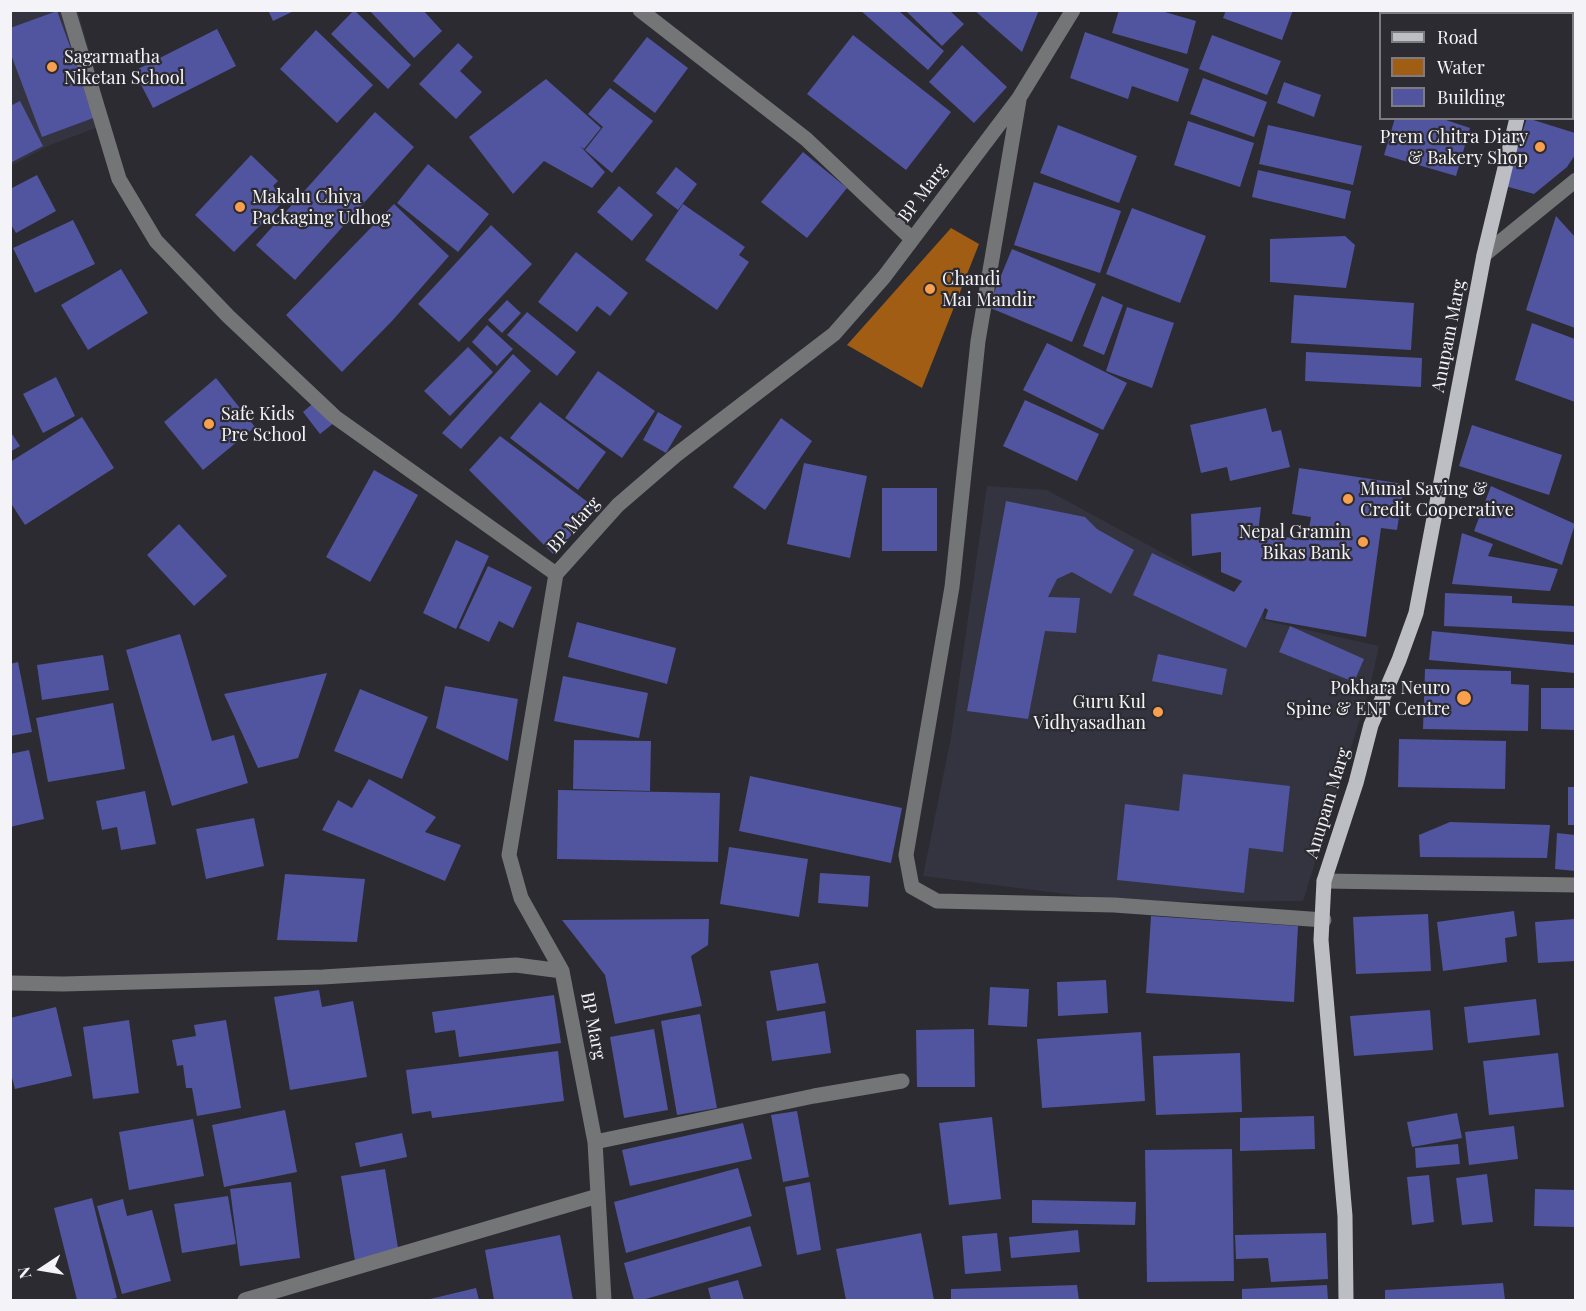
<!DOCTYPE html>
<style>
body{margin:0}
#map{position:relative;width:1586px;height:1311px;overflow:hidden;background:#2b2b31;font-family:"Playfair Display",serif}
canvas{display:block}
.frame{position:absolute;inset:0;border:12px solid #f4f4f8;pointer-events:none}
.legend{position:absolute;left:1379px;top:12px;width:195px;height:108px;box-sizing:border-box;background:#2b2b31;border:2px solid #7b7b81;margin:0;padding:8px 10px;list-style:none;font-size:18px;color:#f4f4f8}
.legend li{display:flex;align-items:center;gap:12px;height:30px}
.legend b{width:30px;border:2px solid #7b7b81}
.north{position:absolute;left:12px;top:1239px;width:60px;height:60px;-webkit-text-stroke:4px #2b2b31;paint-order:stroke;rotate:258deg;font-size:16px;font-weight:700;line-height:24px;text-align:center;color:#f4f4f8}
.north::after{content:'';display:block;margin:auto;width:21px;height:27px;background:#f4f4f8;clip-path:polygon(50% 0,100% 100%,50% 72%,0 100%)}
</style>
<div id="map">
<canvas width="1586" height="1311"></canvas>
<div class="frame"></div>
<ul class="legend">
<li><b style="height:8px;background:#bdbec3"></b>Road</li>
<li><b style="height:16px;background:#a15d14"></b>Water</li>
<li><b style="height:16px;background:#51549f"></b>Building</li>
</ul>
<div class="north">N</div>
</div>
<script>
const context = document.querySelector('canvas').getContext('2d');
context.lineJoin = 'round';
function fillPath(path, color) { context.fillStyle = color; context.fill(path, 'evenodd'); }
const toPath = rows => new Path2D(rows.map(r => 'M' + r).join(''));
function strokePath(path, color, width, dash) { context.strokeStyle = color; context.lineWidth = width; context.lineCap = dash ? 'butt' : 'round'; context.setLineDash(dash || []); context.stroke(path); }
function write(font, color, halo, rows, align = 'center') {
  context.font = font + ' "Playfair Display",serif'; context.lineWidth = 4.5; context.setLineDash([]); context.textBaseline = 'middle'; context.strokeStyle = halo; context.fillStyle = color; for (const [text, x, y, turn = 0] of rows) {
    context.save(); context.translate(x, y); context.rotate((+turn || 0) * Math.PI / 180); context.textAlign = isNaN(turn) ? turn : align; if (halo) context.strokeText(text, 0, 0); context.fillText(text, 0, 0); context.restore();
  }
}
const built = toPath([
 [11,11,78,11,109,123,48,146,11,166],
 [987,486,1047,490,1264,608,1263,620,1379,646,1370,687,1303,901,1128,902,923,876,951,737]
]);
const water = toPath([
 [951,228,979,244,922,388,847,345]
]);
const building = toPath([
 [268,10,296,10,273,21],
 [354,10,411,65,388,89,331,34],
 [369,10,423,10,442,31,414,58],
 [860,10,898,10,944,51,928,70],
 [905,10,949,10,964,24,942,46],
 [974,10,1039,10,1022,52],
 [1119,10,1158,10,1196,21,1187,54,1112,33],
 [1226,10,1293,10,1282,40,1223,18],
 [1463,10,1517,10,1516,14,1463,14],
 [1562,10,1575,10,1575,28,1572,27,1572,14,1560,14],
 [57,11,96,117,42,137,10,52,10,28],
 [217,29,236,66,153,108,134,71],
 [1572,29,1575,31,1575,98,1572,95],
 [316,30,373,85,337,123,280,69],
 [1085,32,1189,69,1178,102,1132,86,1128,99,1070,78],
 [853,35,951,112,906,170,807,94],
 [1212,35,1281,61,1267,95,1199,69],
 [647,37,688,68,655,113,613,81],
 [458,43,473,57,460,71,482,92,456,119,419,84],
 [962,45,1007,87,974,123,929,82],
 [1203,78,1267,102,1254,137,1190,114],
 [546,79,601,128,584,149,580,146,605,172,592,188,544,161,513,194,469,137],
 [1284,82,1321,95,1314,117,1277,103],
 [610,88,653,121,612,173,585,150,603,127,588,114],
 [20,101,43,146,10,163,10,106],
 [375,112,414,147,295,280,256,245],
 [1395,118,1440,118,1470,128,1456,176,1384,155],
 [1527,118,1575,133,1575,155,1567,167,1534,194,1505,186],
 [1188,121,1254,143,1240,187,1174,165],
 [1058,125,1137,156,1119,203,1040,173],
 [1268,125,1362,146,1353,185,1259,164],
 [803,152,847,188,807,238,761,202],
 [251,155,278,181,273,186,286,199,234,252,195,215],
 [428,164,489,214,458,252,397,203],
 [676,167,697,184,678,210,656,193],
 [1258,170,1351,191,1345,219,1252,197],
 [37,175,56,211,16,233,10,223,10,189],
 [1034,182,1121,211,1100,273,1014,245],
 [619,186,653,215,632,241,597,212],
 [394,204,449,256,392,321,342,372,286,315],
 [683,204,745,247,739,255,749,262,717,310,645,260],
 [1132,208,1206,236,1180,303,1106,274],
 [1556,216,1575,237,1575,328,1526,310],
 [73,220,95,264,35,293,13,248],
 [491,225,532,264,459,342,418,304],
 [1345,236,1355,245,1346,288,1270,282,1270,239],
 [1012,249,1096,284,1072,342,988,307],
 [576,252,628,293,610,316,597,306,577,332,538,302],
 [121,269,148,313,88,350,61,305],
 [1294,295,1414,303,1411,350,1291,343],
 [1102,296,1123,305,1104,355,1083,346],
 [507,300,521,313,502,333,488,320],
 [1127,307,1174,323,1152,388,1106,371],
 [527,312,576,352,557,376,507,335],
 [1532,323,1575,339,1575,402,1515,380],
 [487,325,513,349,497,366,472,342],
 [1047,343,1127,383,1103,430,1023,390],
 [468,347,493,372,450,416,424,391],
 [1306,352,1422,358,1421,387,1305,381],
 [513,354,531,371,461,449,442,433],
 [598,371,655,411,622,458,565,418],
 [56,377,75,416,43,433,23,394],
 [216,378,255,427,203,470,164,422],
 [317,400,335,422,320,434,303,412],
 [1025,400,1099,434,1077,481,1003,446],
 [540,402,606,452,578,490,510,438],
 [1266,408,1272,432,1281,430,1290,467,1230,481,1227,467,1201,473,1190,425],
 [658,412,682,426,666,453,643,440],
 [82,417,114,468,25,525,10,502,10,462],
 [781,418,812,441,765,510,733,487],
 [1472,425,1562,455,1549,495,1459,466],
 [10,431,20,446,10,452],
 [500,436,597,509,553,554,469,470],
 [804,463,867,476,850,558,787,544],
 [1299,468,1404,484,1397,530,1381,528,1366,637,1265,619,1268,610,1265,608,1246,648,1133,595,1152,553,1234,592,1242,581,1221,572,1221,552,1192,556,1191,514,1261,507,1258,533,1307,540,1311,517,1292,514],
 [374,470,418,495,370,582,326,557],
 [1491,486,1575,524,1562,565,1474,531],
 [882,488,937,488,937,551,882,551],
 [1006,501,1085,517,1097,529,1134,550,1111,594,1072,572,1057,579,1048,597,1080,598,1076,633,1045,631,1028,719,967,711],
 [179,524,227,576,194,606,147,555],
 [1462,533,1493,544,1488,556,1558,569,1550,591,1452,584],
 [456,540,489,556,456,629,423,613],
 [488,566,532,587,513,628,499,621,489,642,459,628],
 [1445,593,1512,596,1512,603,1575,606,1575,632,1444,626],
 [577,622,676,648,667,684,568,657],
 [1290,626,1364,659,1354,682,1279,652],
 [1432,631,1575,645,1575,673,1429,660],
 [180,634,212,741,234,735,248,783,172,806,126,650],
 [1158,654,1227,669,1222,695,1152,681],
 [103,655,109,690,42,700,37,665],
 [18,662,32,732,10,736,10,664],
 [1425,669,1511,671,1511,684,1529,685,1528,731,1423,729],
 [327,673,298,758,258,768,224,694],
 [563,676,648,693,639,738,554,721],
 [445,686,518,699,508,761,436,728],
 [1541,688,1575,688,1575,730,1541,729],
 [360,689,428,717,402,779,334,751],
 [113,703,125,769,48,782,36,718],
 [1399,739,1506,741,1505,789,1398,787],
 [574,740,651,741,650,791,573,789],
 [29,750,44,819,10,827,10,754],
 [1183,774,1290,786,1283,852,1249,848,1244,893,1117,880,1125,804,1179,811],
 [750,776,902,808,891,863,739,831],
 [369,779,436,817,425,832,461,845,445,881,322,830,338,800,352,808],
 [1568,787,1575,787,1575,825,1568,825],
 [558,790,720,793,718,862,557,859],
 [145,791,156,844,121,850,117,827,102,830,96,801],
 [254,818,264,866,206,879,196,829],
 [1450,822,1550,825,1547,858,1420,857,1419,835],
 [1557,833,1575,835,1575,871,1555,869],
 [729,847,808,859,799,917,720,904],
 [820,873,870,876,868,907,818,903],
 [285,874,365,879,357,942,277,940],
 [1514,911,1517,936,1505,938,1507,962,1443,971,1437,922],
 [1428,914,1431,971,1356,974,1353,917],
 [1151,916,1298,926,1294,1002,1146,993],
 [709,919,708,945,691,956,702,1006,615,1024,605,975,562,920],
 [1575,919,1575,961,1538,963,1535,922],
 [818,963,826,1003,777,1011,770,971],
 [1106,980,1108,1013,1058,1016,1057,982],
 [990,987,1029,989,1027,1027,988,1025],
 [319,990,322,1007,353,1001,367,1077,290,1090,274,997],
 [554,995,561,1043,459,1057,455,1030,435,1033,432,1012],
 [1536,999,1540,1035,1468,1043,1464,1007],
 [56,1007,72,1076,15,1089,10,1070,10,1018],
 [1430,1010,1433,1050,1354,1056,1350,1016],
 [825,1011,831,1053,772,1061,766,1021],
 [700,1014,717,1108,677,1115,661,1021],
 [129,1020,139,1093,93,1099,83,1027],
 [226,1020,241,1108,197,1116,192,1088,186,1088,183,1065,177,1066,172,1040,196,1036,194,1025],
 [654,1029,668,1110,624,1118,610,1037],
 [974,1029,975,1087,917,1087,916,1030],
 [1141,1032,1145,1101,1042,1108,1037,1039],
 [558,1051,564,1101,432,1118,431,1111,412,1114,406,1070],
 [1240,1053,1242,1112,1156,1115,1153,1056],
 [1558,1053,1564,1107,1489,1115,1483,1061],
 [285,1110,297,1172,224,1187,212,1125],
 [797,1111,809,1177,783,1182,771,1115],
 [1457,1113,1462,1138,1412,1147,1407,1122],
 [1314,1116,1315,1149,1240,1151,1240,1118],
 [992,1117,1001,1199,949,1205,939,1123],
 [193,1119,204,1176,129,1190,119,1132],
 [743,1123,752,1159,630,1186,622,1150],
 [1514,1126,1518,1159,1469,1165,1465,1132],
 [402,1133,407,1157,360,1167,355,1143],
 [1458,1144,1460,1164,1416,1168,1415,1148],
 [1232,1149,1234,1281,1147,1282,1145,1150],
 [738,1168,752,1216,626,1253,614,1202],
 [385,1169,399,1254,355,1261,341,1176],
 [1487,1174,1493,1222,1462,1225,1456,1178],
 [1429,1175,1434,1222,1412,1225,1407,1177],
 [291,1182,300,1258,240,1266,230,1189],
 [810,1182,821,1250,797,1255,785,1187],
 [1535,1189,1575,1190,1575,1227,1534,1226],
 [228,1196,236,1244,182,1253,174,1204],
 [92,1198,117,1298,107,1300,77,1300,54,1208],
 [123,1199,127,1216,152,1210,171,1281,122,1294,97,1206],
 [1032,1200,1136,1202,1135,1225,1032,1223],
 [750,1226,762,1266,642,1300,634,1300,624,1263],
 [1078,1230,1080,1252,1011,1258,1009,1237],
 [921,1233,934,1300,846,1300,836,1249],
 [997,1233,1001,1271,965,1274,962,1236],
 [1326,1233,1328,1279,1271,1282,1268,1258,1236,1259,1235,1235],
 [560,1235,573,1300,494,1300,485,1250],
 [738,1280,744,1300,711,1300,708,1288],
 [1503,1283,1505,1300,1385,1300,1385,1290],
 [1077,1285,1079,1300,951,1300,951,1289],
 [1327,1285,1328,1300,1242,1300,1242,1289],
 [476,1288,479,1300,426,1300]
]);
const minor = toPath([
 [68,10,119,179,156,241,228,316,335,417,556,574],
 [640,10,806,139,912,239],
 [1019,100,978,341,952,587,906,855,912,887,937,901,1114,905,1324,920],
 [1484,255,1576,180],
 [1324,881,1576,885],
 [10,983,63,984,323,977,516,965,562,971],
 [595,1142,814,1096,902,1081],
 [245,1300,598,1196],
 [604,1300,595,1142,562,971,521,898,509,855,556,574,618,505,676,455,834,334,884,277,1019,98,1073,10]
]);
const major = toPath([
 [1542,14,1543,10],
 [1346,1300,1345,1216,1321,940,1324,881,1356,783,1371,725,1399,660,1416,613,1484,255,1517,118]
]);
const markers = [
 [52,67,6,"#f99f4d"],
 [1540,147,6,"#f99f4d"],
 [240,207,6,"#f99f4d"],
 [930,289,6,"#f99f4d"],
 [209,424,6,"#f99f4d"],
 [1348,499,6,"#f99f4d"],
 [1363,542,6,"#f99f4d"],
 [1464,698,8,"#f99f4d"],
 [1158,712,6,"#f99f4d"]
];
const poiNames = [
 ["Sagarmatha",64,57],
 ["Niketan School",64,78],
 ["Prem Chitra Diary",1528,137,"right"],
 ["& Bakery Shop",1528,158,"right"],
 ["Makalu Chiya",252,197],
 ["Packaging Udhog",252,218],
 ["Chandi",942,279],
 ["Mai Mandir",942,300],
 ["Safe Kids",221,414],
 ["Pre School",221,435],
 ["Munal Saving &",1360,489],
 ["Credit Cooperative",1360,510],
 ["Nepal Gramin",1351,532,"right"],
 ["Bikas Bank",1351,553,"right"],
 ["Pokhara Neuro",1450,688,"right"],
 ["Spine & ENT Centre",1450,709,"right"],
 ["Guru Kul",1146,702,"right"],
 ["Vidhyasadhan",1146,723,"right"]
];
const streetNames = [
 ["BP Marg",923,193,-53],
 ["Anupam Marg",1449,336,-79],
 ["BP Marg",574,525,-48],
 ["Anupam Marg",1328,803,-73],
 ["BP Marg",593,1026,79]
];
fillPath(built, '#33343f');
fillPath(water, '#a15d14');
fillPath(building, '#51549f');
strokePath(minor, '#747577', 15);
strokePath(major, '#bdbec3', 15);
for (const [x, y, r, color] of markers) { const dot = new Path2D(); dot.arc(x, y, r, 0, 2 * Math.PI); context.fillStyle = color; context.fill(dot); strokePath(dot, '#2b2b31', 2); }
write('18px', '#f4f4f8', '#2b2b31', poiNames, 'left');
write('18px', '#f4f4f8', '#2b2b31', streetNames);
</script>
